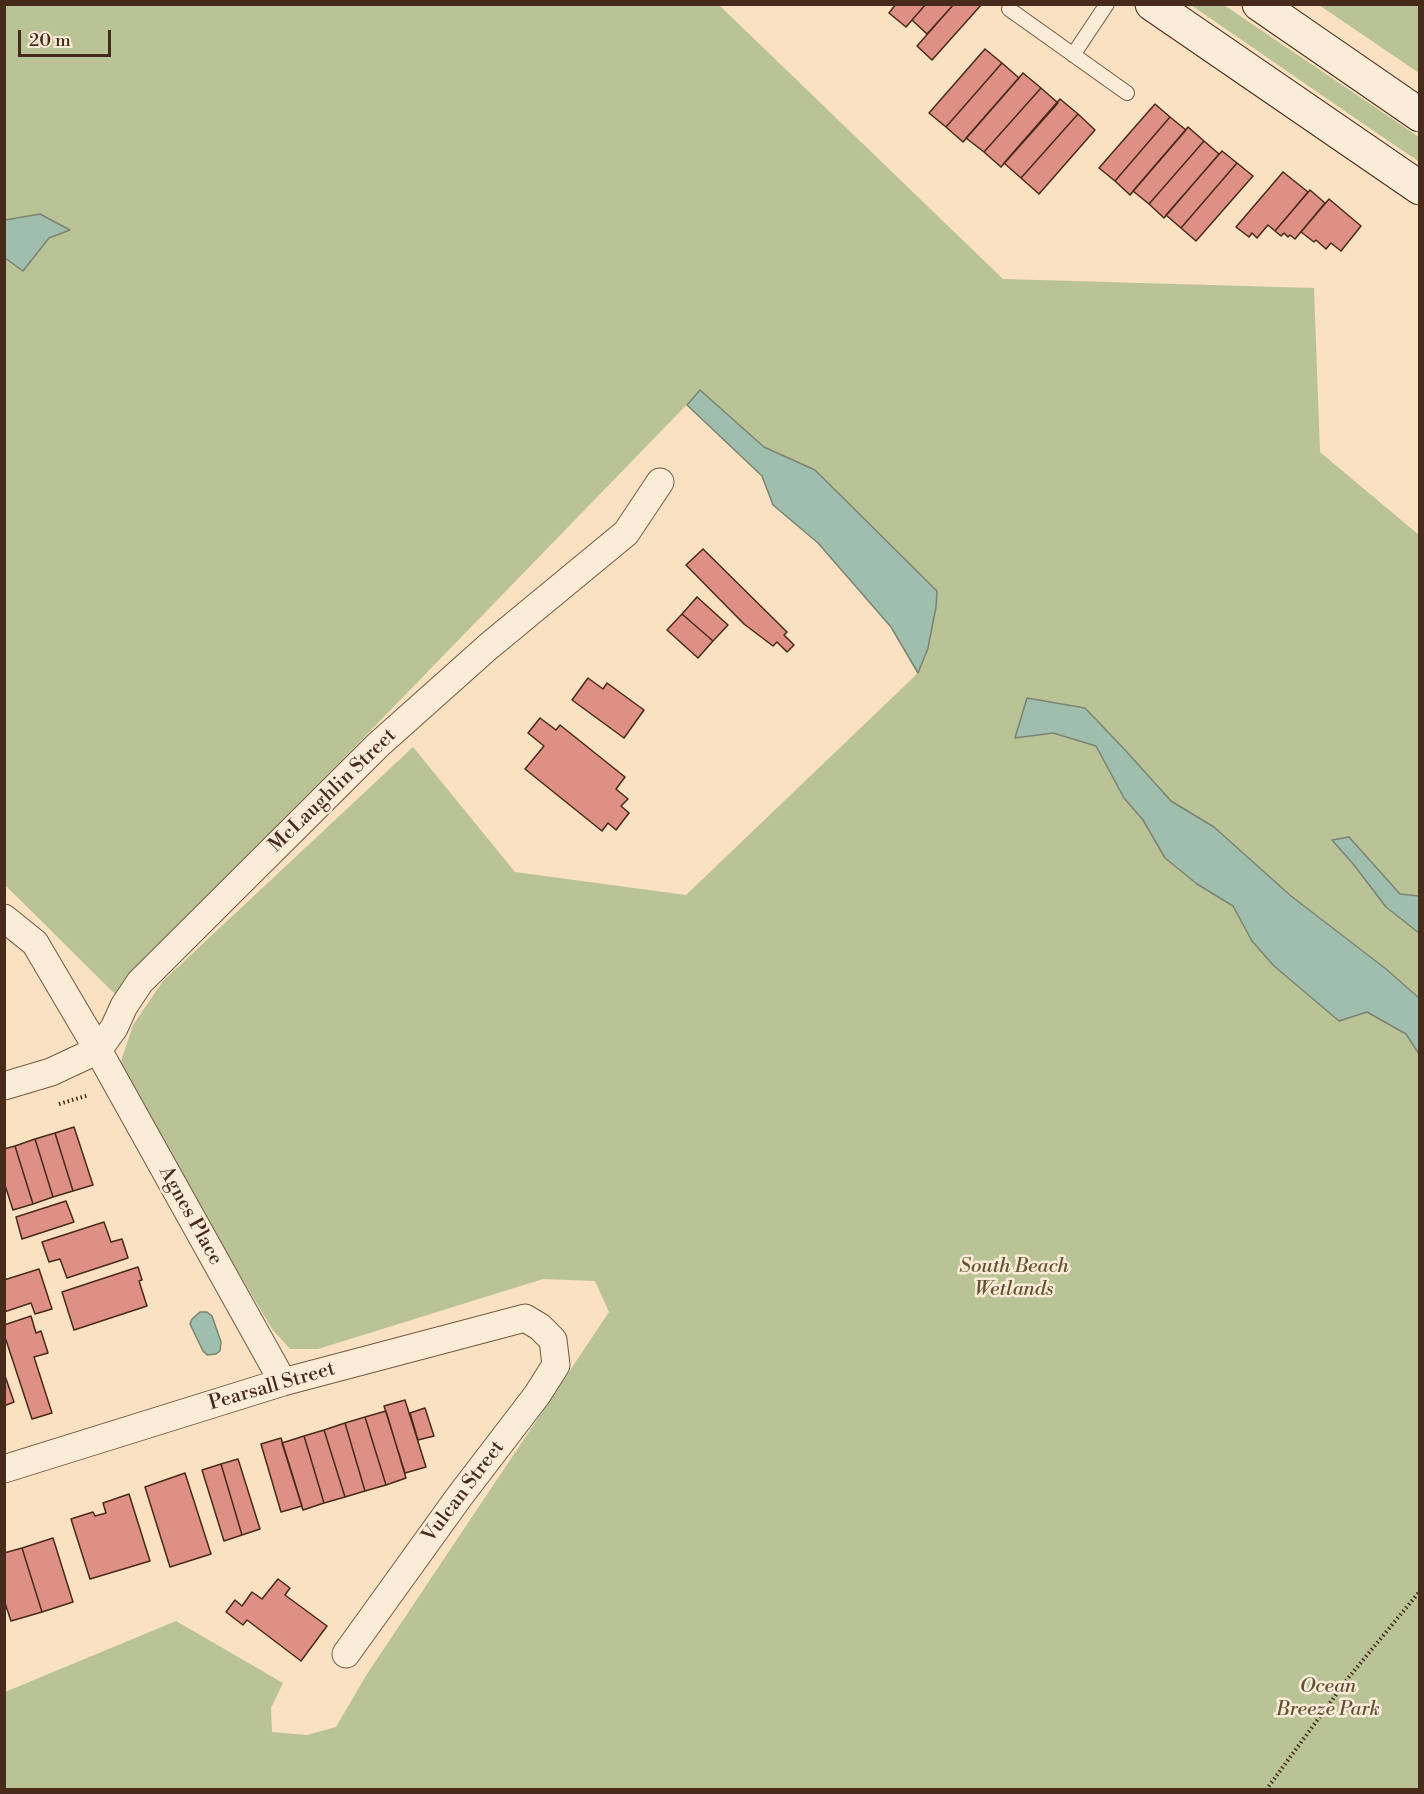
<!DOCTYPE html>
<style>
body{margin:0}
#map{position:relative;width:1424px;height:1794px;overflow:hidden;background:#f9e1c1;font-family:"Libre Bodoni",serif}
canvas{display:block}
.frame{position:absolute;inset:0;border:6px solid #482a1b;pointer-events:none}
.scale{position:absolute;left:18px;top:30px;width:93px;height:27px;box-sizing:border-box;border:3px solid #482a1b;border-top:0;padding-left:8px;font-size:18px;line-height:21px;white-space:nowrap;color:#482a1b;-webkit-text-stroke:4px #fbecd7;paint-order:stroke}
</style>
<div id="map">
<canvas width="1424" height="1794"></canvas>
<div class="frame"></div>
<div class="scale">20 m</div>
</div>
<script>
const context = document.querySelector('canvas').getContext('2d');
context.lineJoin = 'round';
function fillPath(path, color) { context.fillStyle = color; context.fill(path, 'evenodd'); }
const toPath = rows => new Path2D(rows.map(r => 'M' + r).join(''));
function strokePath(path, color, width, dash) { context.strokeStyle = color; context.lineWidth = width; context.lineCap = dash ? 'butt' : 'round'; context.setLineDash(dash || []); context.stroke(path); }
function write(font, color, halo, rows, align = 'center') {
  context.font = font + ' "Libre Bodoni",serif'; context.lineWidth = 5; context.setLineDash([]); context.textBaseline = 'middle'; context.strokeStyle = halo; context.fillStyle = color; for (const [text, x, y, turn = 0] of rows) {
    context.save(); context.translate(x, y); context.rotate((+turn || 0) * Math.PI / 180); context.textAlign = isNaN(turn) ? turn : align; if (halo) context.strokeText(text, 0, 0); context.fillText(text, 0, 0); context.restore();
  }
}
const green = toPath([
 [5,5,719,5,1003,279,1314,288,1320,452,1419,535,1419,896,1400,895,1349,837,1332,840,1354,865,1386,907,1419,933,1419,998,1386,969,1291,896,1214,827,1171,801,1126,751,1085,708,1028,698,1016,738,1053,733,1096,746,1124,798,1143,820,1165,858,1197,884,1233,906,1252,941,1274,966,1339,1020,1367,1012,1406,1034,1419,1054,1419,1789,5,1790,5,1692,176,1621,283,1683,271,1708,272,1732,307,1735,336,1727,367,1674,609,1312,595,1281,543,1279,318,1349,290,1349,272,1329,131,1092,121,1061,133,1025,163,981,413,747,515,872,686,895,918,673,928,648,936,607,937,591,815,470,764,447,700,391,115,994,5,885],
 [1191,5,1224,5,1419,137,1419,159,1418,161,1365,125],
 [1319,5,1419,5,1419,73]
]);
const water = toPath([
 [40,214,70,230,49,238,23,271,5,258,5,220,40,214],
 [700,390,764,447,815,470,937,591,936,607,928,648,918,673,891,627,818,543,773,505,762,476,687,405,700,390],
 [1027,698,1085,708,1126,751,1171,801,1214,827,1291,896,1386,969,1419,998,1419,1054,1406,1034,1367,1012,1339,1021,1274,966,1252,941,1233,906,1197,884,1165,858,1143,820,1124,798,1096,746,1053,733,1015,738,1027,698],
 [1349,837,1400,894,1419,896,1419,933,1386,907,1354,865,1332,840,1349,837],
 [200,1312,207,1312,212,1316,221,1342,220,1351,216,1354,207,1355,203,1351,190,1324,192,1319,200,1312]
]);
const building = toPath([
 [896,4,926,4,906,27,889,13,896,4],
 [926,4,954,4,927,34,912,20,926,4],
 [954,4,982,4,932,60,917,46,954,4],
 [985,49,1002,63,946,127,929,113,985,49],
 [1002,63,1019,78,963,142,946,127,1002,63],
 [1023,73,1041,88,984,152,966,138,1023,73],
 [1041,88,1058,103,1001,167,984,152,1041,88],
 [1060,99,1078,114,1021,178,1004,163,1060,99],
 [1155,104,1170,117,1115,181,1099,168,1155,104],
 [1078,114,1095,130,1039,194,1021,178,1078,114],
 [1170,117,1186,130,1130,195,1115,181,1170,117],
 [1188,127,1204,141,1149,204,1133,191,1188,127],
 [1204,141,1219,154,1164,218,1149,204,1204,141],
 [1222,151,1237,163,1181,228,1166,215,1222,151],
 [1237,163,1253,176,1196,241,1181,228,1237,163],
 [1283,172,1308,192,1275,231,1268,225,1257,238,1252,233,1249,237,1236,227,1283,172],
 [1310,190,1325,203,1295,239,1290,235,1288,237,1284,233,1281,236,1275,231,1310,190],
 [1329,199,1361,226,1341,251,1331,243,1326,249,1316,240,1314,242,1301,232,1329,199],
 [703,549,787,632,784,635,794,645,787,652,777,642,773,646,744,624,686,565,703,549],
 [697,597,728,625,713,641,682,614,697,597],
 [682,614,713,641,698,658,667,630,682,614],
 [588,678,603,689,607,683,644,710,624,738,572,700,588,678],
 [540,718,556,730,560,725,625,777,616,789,628,799,621,806,629,813,616,830,608,823,602,831,525,769,544,746,528,733,540,718],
 [74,1127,93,1185,73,1191,55,1133,74,1127],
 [55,1133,73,1191,53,1197,35,1139,55,1133],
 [35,1139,53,1197,33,1204,15,1146,35,1139],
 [15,1146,33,1204,13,1210,4,1182,4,1149,15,1146],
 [66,1201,74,1222,22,1239,16,1217,66,1201],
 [104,1222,111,1242,122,1239,128,1258,67,1278,60,1259,49,1262,42,1242,104,1222],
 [138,1267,142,1280,139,1281,147,1306,74,1330,62,1292,138,1267],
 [39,1269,52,1309,35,1314,31,1303,4,1312,4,1280,39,1269],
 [31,1316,36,1333,41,1331,48,1353,34,1357,52,1413,32,1419,4,1334,4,1325,31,1316],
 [4,1373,14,1402,4,1406,4,1373],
 [405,1400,426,1467,405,1473,384,1406,405,1400],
 [425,1408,434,1436,418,1440,410,1413,425,1408],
 [386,1411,406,1478,386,1485,365,1417,386,1411],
 [365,1417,386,1485,365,1491,345,1423,365,1417],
 [345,1423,365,1491,345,1497,324,1430,345,1423],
 [324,1430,345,1497,324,1503,304,1436,324,1430],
 [304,1436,324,1503,303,1510,282,1443,304,1436],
 [281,1438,302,1506,281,1512,261,1444,281,1438],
 [238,1459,260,1529,242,1535,221,1464,238,1459],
 [221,1464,242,1535,224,1541,202,1470,221,1464],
 [185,1473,211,1554,170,1567,145,1487,185,1473],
 [129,1494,150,1561,90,1579,71,1519,93,1512,95,1516,106,1513,103,1503,129,1494],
 [53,1538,73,1602,42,1612,22,1548,53,1538],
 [22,1548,42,1612,11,1621,4,1600,4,1553,22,1548],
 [278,1579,290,1588,285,1595,327,1626,301,1661,247,1620,243,1625,226,1612,235,1600,242,1606,252,1592,262,1599,278,1579]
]);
const path = toPath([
 [59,1104,89,1095],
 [1266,1790,1349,1677,1420,1591]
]);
const lane = toPath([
 [1009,9,1127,93],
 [1073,55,1107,4]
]);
const street = toPath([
 [4,918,35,943,98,1050,283,1382],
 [4,1086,51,1072,98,1050,114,1028,124,1006,140,982,378,745,489,646,626,533,660,482],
 [4,1469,283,1382,525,1318,540,1327,553,1340,556,1365,537,1395,459,1497,346,1654]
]);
const secondary = toPath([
 [1152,4,1420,188],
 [1259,4,1420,115]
]);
const streetNames = [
 ["McLaughlin Street",333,791,-44],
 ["Agnes Place",190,1216,61],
 ["Pearsall Street",272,1387,-16],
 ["Vulcan Street",464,1492,-53]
];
const parkNames = [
 ["South Beach",1014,1267],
 ["Wetlands",1014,1290],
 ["Ocean",1328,1687],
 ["Breeze Park",1328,1710]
];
fillPath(green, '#bac396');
fillPath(water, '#9fbead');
strokePath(water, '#7c8373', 1.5);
fillPath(building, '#df9084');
strokePath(building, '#482a1b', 1.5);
strokePath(lane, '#745844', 16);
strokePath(street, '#745844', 29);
strokePath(secondary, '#482a1b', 35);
strokePath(path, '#482a1b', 4, [1.5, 3]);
strokePath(lane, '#fbecd7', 14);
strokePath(street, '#fbecd7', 27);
strokePath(secondary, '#fbecd7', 33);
write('20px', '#482a1b', '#fbecd7', streetNames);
write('italic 20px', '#64503a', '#fbecd7', parkNames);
</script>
